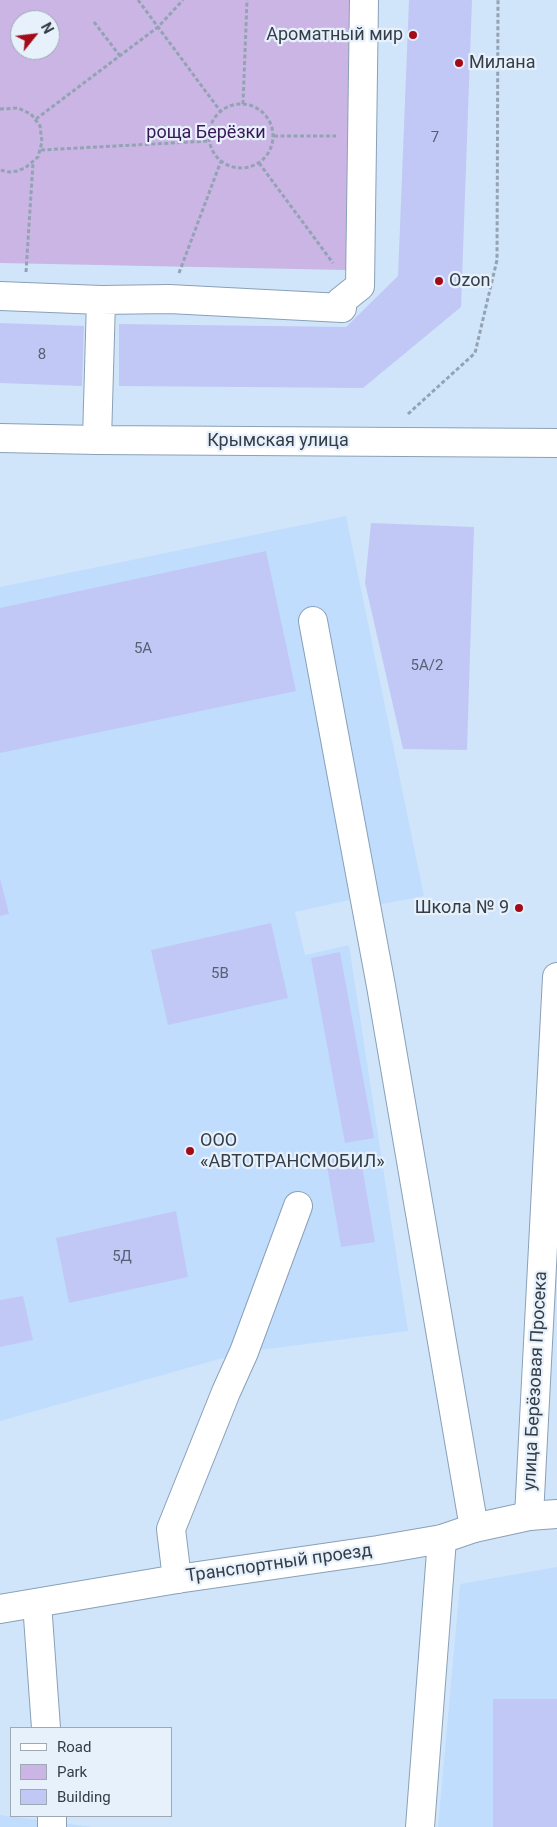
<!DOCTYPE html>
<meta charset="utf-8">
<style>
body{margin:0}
#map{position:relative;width:557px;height:1827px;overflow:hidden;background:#d1e5fa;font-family:Roboto,sans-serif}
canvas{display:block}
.legend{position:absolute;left:10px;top:1727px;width:162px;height:90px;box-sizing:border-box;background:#e7f1fb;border:1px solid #9fa9b3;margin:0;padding:6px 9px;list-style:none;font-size:15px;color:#343d48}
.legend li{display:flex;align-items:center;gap:10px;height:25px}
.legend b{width:25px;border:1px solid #9fa9b3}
.north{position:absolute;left:10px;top:10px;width:50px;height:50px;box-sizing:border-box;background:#e7f1fb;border:1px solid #9fa9b3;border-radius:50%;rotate:61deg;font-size:14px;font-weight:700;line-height:20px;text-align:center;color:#343d48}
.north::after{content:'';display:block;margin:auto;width:18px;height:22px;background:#a40b19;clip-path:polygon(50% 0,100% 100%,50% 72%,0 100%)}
</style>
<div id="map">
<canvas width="557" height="1827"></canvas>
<ul class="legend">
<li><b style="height:6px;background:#fff"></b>Road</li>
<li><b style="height:14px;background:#cab5e4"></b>Park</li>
<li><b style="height:14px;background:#c1c8f6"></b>Building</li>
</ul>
<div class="north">N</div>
</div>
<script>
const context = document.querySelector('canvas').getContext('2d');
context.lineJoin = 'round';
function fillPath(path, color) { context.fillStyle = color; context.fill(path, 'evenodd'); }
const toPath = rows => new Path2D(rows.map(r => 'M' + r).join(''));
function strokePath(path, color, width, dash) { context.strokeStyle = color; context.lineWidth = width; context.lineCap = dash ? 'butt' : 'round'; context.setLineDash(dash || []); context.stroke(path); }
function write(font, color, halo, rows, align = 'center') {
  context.font = font + ' Roboto,sans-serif'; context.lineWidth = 4.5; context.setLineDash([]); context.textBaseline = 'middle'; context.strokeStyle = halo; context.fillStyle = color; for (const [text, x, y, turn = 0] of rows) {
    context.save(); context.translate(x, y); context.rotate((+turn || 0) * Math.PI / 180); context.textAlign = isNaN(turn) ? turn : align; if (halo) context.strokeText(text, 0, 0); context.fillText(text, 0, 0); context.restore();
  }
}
const built = toPath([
 [346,516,424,896,377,905,364,897,295,912,305,955,349,945,408,1331,244,1352,0,1421,0,587],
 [557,1567,557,1827,438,1827,460,1584],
 [0,1815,52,1822,93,1827,0,1827]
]);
const green = toPath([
 [0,0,354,0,346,270,0,263],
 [20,20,50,20,50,50,20,50]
]);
const building = toPath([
 [409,0,472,0,461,307,363,388,119,386,119,324,346,327,398,276],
 [0,323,84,326,82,386,0,383],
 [371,523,474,527,467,750,403,749,365,583],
 [266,551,296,691,0,753,0,608],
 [0,878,9,914,0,916],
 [271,923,288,998,168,1025,151,950],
 [340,952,374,1138,345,1143,311,958],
 [360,1154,375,1242,341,1247,326,1160],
 [176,1211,188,1277,69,1303,56,1238],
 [23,1296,33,1340,0,1347,0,1300],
 [493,1699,557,1699,557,1827,493,1827]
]);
const path = toPath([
 [138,0,221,112],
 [94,22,120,56],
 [243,104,247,0],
 '209 136a32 32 0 1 1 64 0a32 32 0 1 1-64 0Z',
 [0,109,18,108,31,114,40,126,42,142,38,157,25,168,17,171,9,172,0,170],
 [36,119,158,27,183,0],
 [274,136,336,136],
 [41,150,209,141],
 [259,163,333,263],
 [26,272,33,163],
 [179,273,221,161],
 [408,414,475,353,497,260,498,0]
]);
const minor = toPath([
 [0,296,101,300,169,299,342,308,340,302,360,286,364,0],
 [0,438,97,440,557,443],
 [97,440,101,300],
 [313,621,381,986,474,1528],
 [529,1516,557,977],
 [177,1579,171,1529,226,1392,244,1352,298,1206],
 [37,1603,46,1728],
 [52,1816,52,1827],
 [420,1827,442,1539]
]);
const major = toPath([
 [0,1609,177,1579,378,1550,442,1539,474,1528,529,1516,557,1514]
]);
const markers = [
 [413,35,5,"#a40b19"],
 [459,63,5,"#a40b19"],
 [439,281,5,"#a40b19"],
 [519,908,5,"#a40b19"],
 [190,1151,5,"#a40b19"]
];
const numberNames = [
 ["7",435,138],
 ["8",42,355],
 ["5А",143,649],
 ["5А/2",427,666],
 ["5В",220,974],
 ["5Д",122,1257]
];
const poiNames = [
 ["Ароматный мир",403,35,"right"],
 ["Милана",469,63],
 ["Ozon",449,281],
 ["Школа № 9",509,908,"right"],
 ["ООО",200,1141],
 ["«АВТОТРАНСМОБИЛ»",200,1162]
];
const parkNames = [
 ["роща Берёзки",206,133]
];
const streetNames = [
 ["Крымская улица",278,441],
 ["улица Берёзовая Просека",536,1381,-87],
 ["Транспортный проезд",279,1564,-8]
];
fillPath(built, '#c0ddfe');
fillPath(green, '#cab5e4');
fillPath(building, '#c1c8f6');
strokePath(minor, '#89a0b8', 30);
strokePath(major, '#89a0b8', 30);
strokePath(path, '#93a3b4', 3, [4, 2.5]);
strokePath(minor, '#fff', 28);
strokePath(major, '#fff', 28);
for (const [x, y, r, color] of markers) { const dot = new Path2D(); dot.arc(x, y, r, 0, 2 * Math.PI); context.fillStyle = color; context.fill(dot); strokePath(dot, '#e7f1fb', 2); }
write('15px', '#576074', null, numberNames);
write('18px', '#343d48', '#e7f1fb', poiNames, 'left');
write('18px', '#3a1858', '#e7f1fb', parkNames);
write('18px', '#343d48', '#e7f1fb', streetNames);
</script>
